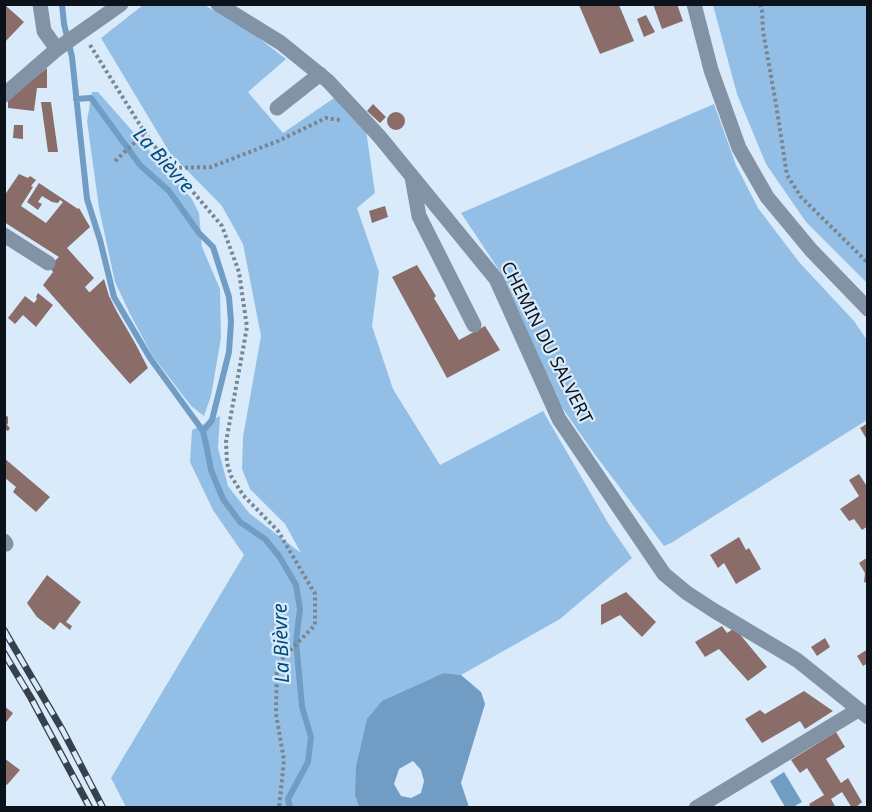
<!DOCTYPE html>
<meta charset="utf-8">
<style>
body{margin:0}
#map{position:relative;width:872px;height:812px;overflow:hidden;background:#d9ebfb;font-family:"Noto Sans",sans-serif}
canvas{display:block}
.frame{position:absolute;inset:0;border:6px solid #0b1219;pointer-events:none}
</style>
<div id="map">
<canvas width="872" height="812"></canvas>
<div class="frame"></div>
</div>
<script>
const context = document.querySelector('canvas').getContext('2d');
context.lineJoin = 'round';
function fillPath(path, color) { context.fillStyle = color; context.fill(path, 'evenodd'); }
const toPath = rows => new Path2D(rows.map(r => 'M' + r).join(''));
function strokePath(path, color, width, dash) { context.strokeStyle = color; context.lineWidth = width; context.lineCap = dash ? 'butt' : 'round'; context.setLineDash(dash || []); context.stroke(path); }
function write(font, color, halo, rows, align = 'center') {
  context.font = font + ' "Noto Sans",sans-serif'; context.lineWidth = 4.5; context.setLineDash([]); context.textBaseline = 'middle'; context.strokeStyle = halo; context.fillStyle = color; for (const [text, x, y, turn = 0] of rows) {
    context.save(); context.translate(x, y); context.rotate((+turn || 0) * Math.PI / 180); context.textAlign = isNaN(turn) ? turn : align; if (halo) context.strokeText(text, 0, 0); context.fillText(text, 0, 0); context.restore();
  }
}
const green = toPath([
 [143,5,204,5,243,26,286,59,248,92,283,133,334,98,366,130,375,193,357,208,379,272,372,326,393,389,440,465,543,411,608,523,632,558,560,619,461,675,444,673,355,796,359,807,126,807,111,778,244,555,213,510,190,462,192,430,220,416,218,448,228,486,249,513,301,553,285,524,250,489,242,469,243,437,261,336,243,244,222,206,170,153,101,38],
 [713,5,867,5,867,283,806,222,766,164,737,94],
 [92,92,98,92,120,117,192,199,199,213,202,247,220,289,221,338,211,396,204,416,191,406,152,355,130,314,115,282,99,208,87,121],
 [714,104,736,165,758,208,799,262,854,321,867,340,867,420,671,543,664,546,593,452,559,403,499,270,461,213]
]);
const water = toPath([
 [444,673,461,675,481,692,485,704,461,783,469,807,359,807,355,796,356,767,367,719,382,701],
 [413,761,421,770,424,781,421,793,411,798,401,796,394,784,399,769],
 [784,772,802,802,793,807,785,807,770,781]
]);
const stream = toPath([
 [62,4,64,24,72,57,87,199,100,240,114,297,150,358,203,431,206,444,211,470,223,499,240,522,265,539,279,556,296,585,300,609,296,641,302,707,311,737,308,762,288,799,290,808],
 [76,99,91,98,140,165,169,191,199,233,213,247,229,297,231,322,229,352,212,420,203,431]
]);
const building = toPath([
 [4,4,24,22,4,43],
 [653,4,677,4,683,21,662,29],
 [579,5,619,5,634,41,600,54],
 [646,15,655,32,644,37,637,19],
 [47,68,47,88,37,88,34,111,8,108,8,98],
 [41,102,51,102,58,152,48,152],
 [373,104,386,117,380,123,367,111],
 '387 121a9 9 0 1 1 18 0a9 9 0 1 1-18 0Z',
 [14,125,23,125,23,139,13,138],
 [19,174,28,178,30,176,36,180,31,186,33,187,21,206,24,208,46,223,63,202,60,200,58,203,52,202,42,196,38,202,42,204,38,210,27,202,39,183,78,209,79,208,90,227,67,248,94,278,85,287,89,292,90,292,104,279,109,296,117,312,135,343,148,368,130,384,43,285,53,272,49,266,59,257,4,222,4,196],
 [385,206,388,217,372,223,369,211],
 [417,265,436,296,434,298,459,340,485,326,500,350,447,378,392,277],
 [38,293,53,305,36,327,23,315,15,324,8,318,25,296,34,303,37,299,36,297],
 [4,414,8,417,8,423,7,425,10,428,8,431,4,429],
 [868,423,868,437,866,438,860,428],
 [4,458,50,497,36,512,13,492,16,487,4,477],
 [859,474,868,488,868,526,862,530,854,519,849,521,840,509,859,496,849,480],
 [739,537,746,550,749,548,761,569,736,584,724,563,718,568,710,555],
 [868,557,868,583,864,582,865,573,859,563],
 [47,575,81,602,66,622,72,626,70,630,60,622,54,630,37,617,27,603],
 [626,592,656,622,642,637,620,615,601,625,601,605],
 [722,626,727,633,733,629,738,632,767,667,748,681,719,649,705,657,695,642],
 [825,638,830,647,817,656,811,647],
 [868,649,868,663,863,666,857,656],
 [804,691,833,711,805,729,800,721,762,743,745,719,760,710,765,714],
 [4,706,13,713,4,725],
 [836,732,845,747,826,759,841,783,848,778,862,802,855,808,852,808,842,792,831,799,836,808,811,808,809,804,824,795,807,768,800,773,791,760],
 [4,758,20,770,7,785,4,783]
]);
const path = toPath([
 [760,4,762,10,763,31,776,104,787,175,801,197,868,263],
 [90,45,145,133,159,152,222,226,239,272,247,327,226,442,227,463,231,476,243,495,278,531,315,594,315,625,277,664,276,714,284,760,279,808],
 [115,161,145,133],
 [173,168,211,167,278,141,326,118,340,120]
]);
const minor = toPath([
 [40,4,44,31,57,49],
 [218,4,281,43,328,81,379,136,496,279,559,419,664,574,687,593,713,610,797,660,868,717],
 [694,4,711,70,739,148,767,197,811,250,868,309],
 [4,95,57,49,121,4],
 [277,108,320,74],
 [412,177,419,216,474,325],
 [4,235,48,263],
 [4,541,6,544],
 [696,808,858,710]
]);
const rail = toPath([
 [4,630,63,731,103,808],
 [4,653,31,698,90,808]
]);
const streetNames = [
 ["CHEMIN DU SALVERT",546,343,63]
];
const waterNames = [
 ["La Bièvre",163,161,48],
 ["La Bièvre",282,643,-92]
];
fillPath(green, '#93bfe7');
fillPath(water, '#719cc4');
strokePath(stream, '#719cc4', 6);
fillPath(building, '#8a6d69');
strokePath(path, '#798692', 4, [3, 3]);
strokePath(minor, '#8193a5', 15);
strokePath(rail, '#37414a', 7);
strokePath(rail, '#d9ebfb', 4.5, [14]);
write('18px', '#0b1219', '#d9ebfb', streetNames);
write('italic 20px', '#004b7d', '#d9ebfb', waterNames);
</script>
